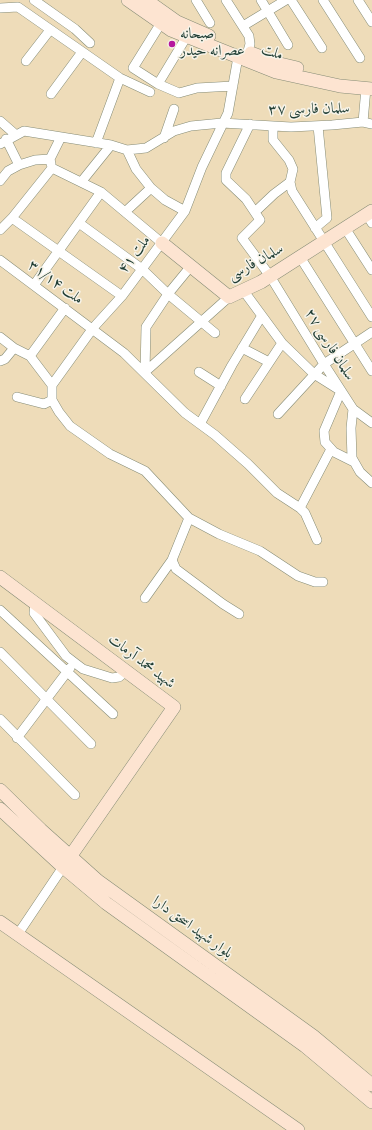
<!DOCTYPE html>
<meta charset="utf-8">
<style>
body{margin:0}
canvas{display:block;background:#eedcb9}
</style>
<canvas width="372" height="1130"></canvas>
<script>
const context = document.querySelector('canvas').getContext('2d');
context.lineJoin = 'round';
const toPath = rows => new Path2D(rows.map(r => 'M' + r).join(''));
function strokePath(path, color, width, dash) { context.strokeStyle = color; context.lineWidth = width; context.lineCap = dash ? 'butt' : 'round'; context.setLineDash(dash || []); context.stroke(path); }
function write(font, color, halo, rows, align = 'center') {
  context.font = font + ' "IM FELL Double Pica",Amiri,serif'; context.lineWidth = 3; context.setLineDash([]); context.textBaseline = 'middle'; context.strokeStyle = halo; context.fillStyle = color; for (const [text, x, y, turn = 0] of rows) {
    context.save(); context.translate(x, y); context.rotate((+turn || 0) * Math.PI / 180); context.textAlign = isNaN(turn) ? turn : align; if (halo) context.strokeText(text, 0, 0); context.fillText(text, 0, 0); context.restore();
  }
}
const street = toPath([
 [34,0,75,29,90,43],
 [196,0,210,23],
 [226,0,249,36,250,44,248,51],
 [261,0,288,45],
 [291,0,322,48],
 [323,0,360,58],
 [358,0,372,22],
 [0,8,18,7,120,78,150,92],
 [161,23,133,68,158,84,179,93,197,88,233,86],
 [243,26,286,0],
 [26,61,50,30],
 [158,84,187,36],
 [51,94,82,52],
 [0,121,16,135],
 [363,122,366,88],
 [250,124,226,173,226,180,246,199,260,220,242,238,270,276,324,364,353,409,372,423],
 [273,126,273,140,289,160,293,169,290,182,292,191,372,317],
 [164,138,174,109],
 [6,139,19,165],
 [96,143,120,78],
 [0,144,24,131,111,145,127,150,146,148,174,131,191,126,222,123,291,127,332,125,363,122,372,124],
 [127,150,136,169,151,188,165,200,185,211],
 [51,164,50,159,61,137],
 [0,181,8,171,19,165,35,160,50,159],
 [82,181,111,145],
 [256,211,274,194,290,182],
 [125,212,151,188],
 [367,215,372,223],
 [79,223,142,269,168,294,215,333],
 [315,228,327,218,318,126],
 [345,228,372,270],
 [0,230,12,218],
 [300,257,372,371],
 [0,260,124,353,185,413,215,435,248,464,277,493,300,508,305,513,317,540],
 [34,285,101,192],
 [243,290,282,343,314,374,341,391,324,431,325,442,334,452,354,462],
 [122,296,12,218,52,168,101,192,162,243],
 [0,337,14,348],
 [242,348,269,362],
 [30,356,65,308],
 [0,361,5,359,14,348,30,356,52,385,93,328,122,296,185,211,202,167,228,113,238,57],
 [145,372,146,327,168,294,191,266],
 [145,372,229,297],
 [199,372,221,386],
 [52,385,52,400,59,412,70,426,110,454,145,471,189,518,219,534,260,551,298,576,315,582,323,582],
 [17,397,44,404,52,400],
 [245,399,282,343],
 [353,409,351,428,352,458,360,472,372,483],
 [278,414,324,364,372,332],
 [200,424,232,365,261,317],
 [300,508,331,449],
 [189,518,172,560,176,569,223,604,239,614],
 [145,598,172,560],
 [35,603,34,613,66,656,75,663,83,669,112,678,119,677,126,671],
 [0,610,113,714],
 [0,652,91,744],
 [0,719,75,795],
 [17,738,70,668],
 [18,934,63,867]
]);
const secondary = toPath([
 [128,0,171,30,276,72,340,86,372,89],
 [146,0,177,22,209,36],
 [251,53,280,64,297,68],
 [162,243,229,297,261,282,372,211],
 [0,577,174,707,65,864],
 [0,790,41,830,98,881,313,1036,372,1085],
 [0,809,63,867,106,903,305,1046,372,1102],
 [0,922,298,1130]
]);
const markers = [
 [172,44,4,"#b5179e"]
];
const poiNames = [
 ["صبحانه",180,35],
 ["عصرانه حیدر",180,52]
];
const streetNames = [
 ["ملت",272,53,20],
 ["سلمان فارسی ۳۷",309,110,-1],
 ["ملت ۴۱",135,255,-53],
 ["سلمان فارسی",256,263,-29],
 ["ملت ۳۱/۱۴",55,283,36],
 ["سلمان فارسی ۲۷",329,345,58],
 ["شهید محمد آرمات",141,662,37],
 ["بلوار شهید اسحق دارا",192,928,36]
];
strokePath(street, '#868c76', 10);
strokePath(secondary, '#868c76', 14);
strokePath(street, '#fff', 9);
strokePath(secondary, '#fde4d1', 13);
for (const [x, y, r, color] of markers) { const dot = new Path2D(); dot.arc(x, y, r, 0, 2 * Math.PI); context.fillStyle = color; context.fill(dot); strokePath(dot, '#f7f3e8', 1.5); }
write('15px', '#1f3d34', '#f7f3e8', poiNames, 'left');
write('15px', '#1f3d34', '#f7f3e8', streetNames);
</script>
